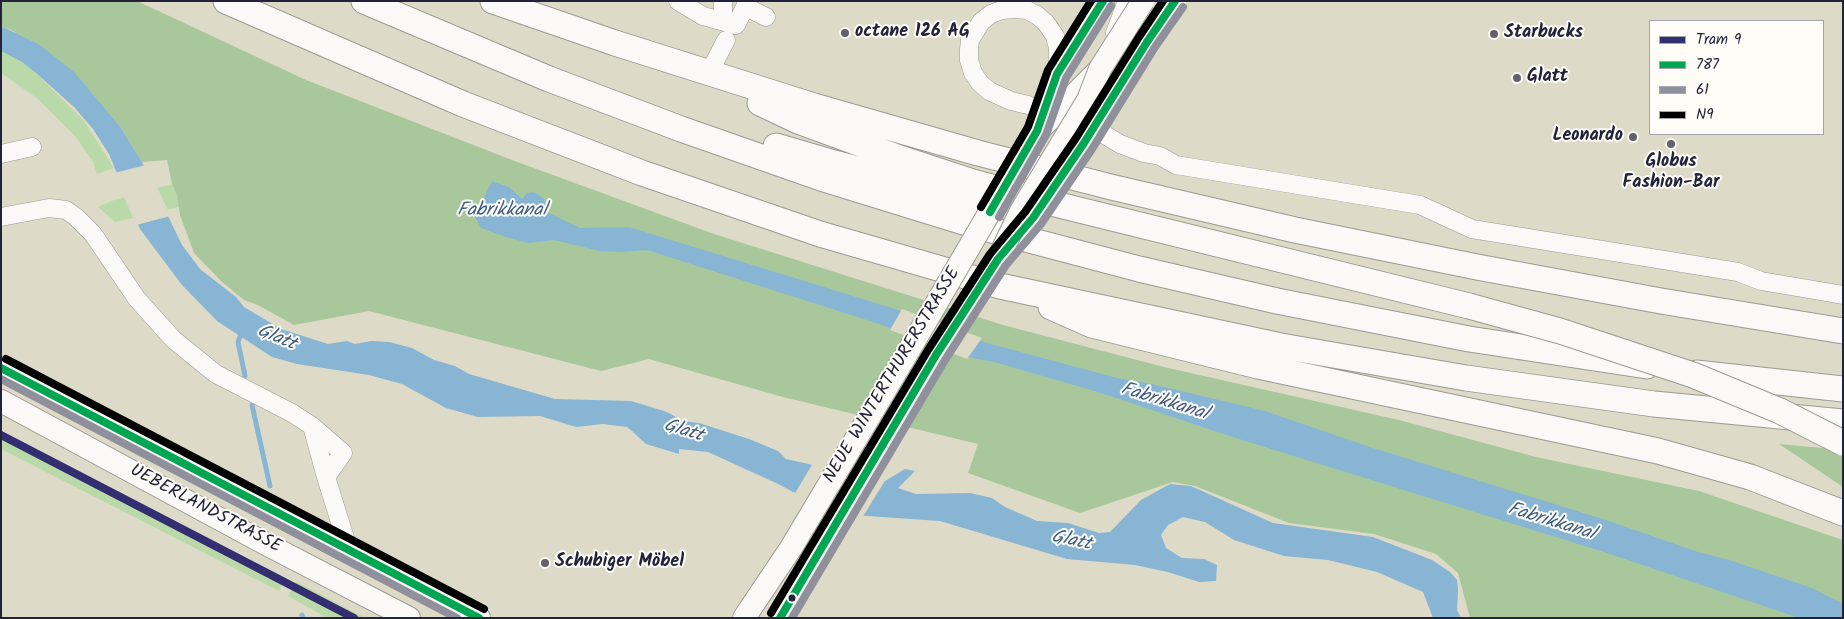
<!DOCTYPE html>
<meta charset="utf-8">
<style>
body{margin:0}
#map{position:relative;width:1844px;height:619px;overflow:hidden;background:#dddac7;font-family:Kalam,sans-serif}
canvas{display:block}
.frame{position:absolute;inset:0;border:2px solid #22223b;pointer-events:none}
.legend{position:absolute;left:1649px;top:20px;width:175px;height:115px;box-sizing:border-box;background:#fdfcf7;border:1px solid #a5a5ac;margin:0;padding:6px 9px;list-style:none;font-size:15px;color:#22223b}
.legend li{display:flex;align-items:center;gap:10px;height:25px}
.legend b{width:25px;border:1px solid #a5a5ac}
</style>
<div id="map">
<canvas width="1844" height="619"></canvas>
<div class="frame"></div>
<ul class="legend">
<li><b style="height:6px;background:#322e71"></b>Tram 9</li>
<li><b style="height:6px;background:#00a651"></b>787</li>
<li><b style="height:6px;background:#90909d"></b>61</li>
<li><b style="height:6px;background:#000"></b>N9</li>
</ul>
</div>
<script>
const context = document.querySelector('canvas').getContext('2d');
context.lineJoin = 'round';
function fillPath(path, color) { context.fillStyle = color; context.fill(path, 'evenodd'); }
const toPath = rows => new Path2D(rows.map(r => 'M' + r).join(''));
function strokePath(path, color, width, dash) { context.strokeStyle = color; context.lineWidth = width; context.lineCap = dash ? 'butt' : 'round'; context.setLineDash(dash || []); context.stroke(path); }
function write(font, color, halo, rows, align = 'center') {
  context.font = font + ' Kalam,sans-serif'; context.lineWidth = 4; context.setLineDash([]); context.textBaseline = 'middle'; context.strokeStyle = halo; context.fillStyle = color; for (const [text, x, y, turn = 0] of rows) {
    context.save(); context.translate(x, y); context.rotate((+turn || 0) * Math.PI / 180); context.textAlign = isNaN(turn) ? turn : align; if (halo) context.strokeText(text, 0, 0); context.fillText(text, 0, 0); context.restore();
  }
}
const green = toPath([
 [1,51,22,62,36,73,84,121,114,168,97,174,93,162,76,137,38,99,1,73],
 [172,184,177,195,179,207,115,222,98,207,114,200],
 [1,431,194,532,286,578,279,591,1,449],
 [296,582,318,593,365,618,327,618,288,596]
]);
const forest = toPath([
 [1,1,137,1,306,80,512,160,714,234,1003,325,1164,367,1399,420,1536,457,1699,491,1843,540,1843,618,1470,618,1458,573,1436,554,1374,534,1289,523,1195,486,1173,482,1080,513,968,473,978,444,783,397,649,359,601,371,369,311,294,325,258,305,244,300,221,281,194,253,180,215,177,195,172,184,167,160,142,162,121,128,13,31,1,26],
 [1779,444,1843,450,1843,487]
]);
const water = toPath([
 [1,26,40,45,75,73,121,128,142,162,182,245,200,269,236,297,244,307,281,329,328,344,347,341,355,344,371,341,389,342,412,348,434,360,455,366,469,374,555,399,631,401,667,412,683,421,699,423,749,439,778,451,786,459,885,481,905,469,915,471,898,488,916,494,970,493,992,498,1005,507,1037,521,1068,523,1099,533,1110,532,1141,500,1170,484,1191,486,1273,523,1373,537,1432,560,1450,572,1457,580,1458,590,1457,610,1461,618,1433,618,1423,592,1377,572,1328,560,1284,556,1234,540,1205,522,1183,517,1168,525,1161,535,1166,548,1182,558,1204,559,1217,565,1216,581,1199,582,1168,572,1135,565,1067,559,940,521,853,515,822,507,776,483,708,452,679,449,679,454,646,444,632,431,627,427,603,424,576,427,540,416,478,417,446,408,402,384,369,375,297,364,272,357,217,321,182,285,140,229,109,154,93,129,74,107,36,73,22,62,1,51],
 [492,181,509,187,522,199,527,193,534,192,544,199,547,212,580,228,629,227,892,308,987,343,1117,378,1152,384,1265,411,1373,448,1603,519,1698,552,1726,559,1812,588,1843,604,1843,618,1799,618,1604,552,1226,435,1098,392,994,362,972,358,876,323,647,250,621,252,600,251,554,240,528,243,506,237,481,228,475,217]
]);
const pier = toPath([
 [146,165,171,216,136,225,114,173],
 [902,309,982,338,967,359,890,330],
 [813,463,884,479,888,476,862,518,852,517,821,509,794,495]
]);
const stream = toPath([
 [242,331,238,342,245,376],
 [252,405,270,486],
 [302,615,303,618]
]);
const minor = toPath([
 [678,1,703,16,736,25,748,1],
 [746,7,766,17],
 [723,21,723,1],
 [1115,33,1127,1],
 [709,73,726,40],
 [1028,105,1011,101,989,91,980,83,973,73,969,60,969,50,970,40,981,22,991,14,1002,10,1015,9,1027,10,1038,16,1046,23,1055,36,1058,48,1057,74],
 [1096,112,1099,127,1105,135,1120,144,1144,153,1160,156,1176,165,1420,205,1472,229,1738,272,1761,281,1843,295],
 [1,154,32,147],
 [1,217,49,208,66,210,76,217,93,234,137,299,174,340,216,374,292,413,312,426,343,453,326,477,349,551],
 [312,426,326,477]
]);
const major = toPath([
 [1042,127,1100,69],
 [1037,131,1057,74,1103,1],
 [1,368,479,618],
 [1,401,266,544,409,618],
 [744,618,791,548,915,340],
 [780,618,936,355]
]);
const highway = toPath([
 [226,1,463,104,642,173,820,234,1000,286,1281,346,1466,378,1654,404,1843,422],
 [364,1,549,79,681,129,821,178,980,227,1139,269,1277,301,1469,339,1647,366],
 [493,1,615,43,814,106,978,153,1111,187,1295,230,1477,267,1661,301,1843,331],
 [760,103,798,121,894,156,973,182,1063,206,1469,306],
 [776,146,827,161,984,202],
 [1051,307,1092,325,1258,366,1658,451,1750,477,1843,513],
 [1696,373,1843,389]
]);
const majorBridge = toPath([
 [1033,218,1084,143,1159,23,1175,1],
 [915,340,1037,131],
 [936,355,998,259,1021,211,1088,100,1100,69,1143,1]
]);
const highwayBridge = toPath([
 [1469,306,1560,331,1693,375,1780,411,1843,443]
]);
const bus1 = toPath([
 [990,212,1037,131,1057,74,1103,1],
 [1,368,479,618],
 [780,618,936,355,998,259,1033,218,1084,143,1147,42,1175,1]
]);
const bus2 = toPath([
 [999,217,1046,135,1066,78,1111,6],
 [1,379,457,618],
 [792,618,945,360,1006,265,1041,224,1092,149,1155,47,1183,7]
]);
const bus3 = toPath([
 [981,207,1028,127,1048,70,1091,1],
 [6,359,484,609],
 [771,613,928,350,990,254,1025,212,1076,138,1139,37,1163,1]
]);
const tram1 = toPath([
 [1,435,354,618]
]);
const markers = [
 [845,33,5,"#63626c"],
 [1494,34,5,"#63626c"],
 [1517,78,5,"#63626c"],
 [1633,137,5,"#63626c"],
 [1671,144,5,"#63626c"],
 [545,563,5,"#63626c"],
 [792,598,4.5,"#22223b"]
];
const poiNames = [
 ["octane 126 AG",855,33],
 ["Starbucks",1504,34],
 ["Glatt",1527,78],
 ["Leonardo",1623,137,"right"],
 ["Globus",1671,163,"center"],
 ["Fashion-Bar",1671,184,"center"],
 ["Schubiger Möbel",555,563]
];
const streetNames = [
 ["NEUE WINTERTHURERSTRASSE",893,376,-59],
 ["UEBERLANDSTRASSE",205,510,28]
];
const waterNames = [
 ["Fabrikkanal",502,212],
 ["Glatt",276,339,23],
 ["Fabrikkanal",1164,403,17],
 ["Glatt",683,432,17],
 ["Fabrikkanal",1551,523,17],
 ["Glatt",1071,542,12]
];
fillPath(green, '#b9daa8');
fillPath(forest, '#a8c89c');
fillPath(water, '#88b5d3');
fillPath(pier, '#dddac7');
strokePath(stream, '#88b5d3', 5);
strokePath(minor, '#9c9a92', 19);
strokePath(major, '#9c9a92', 24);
strokePath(highway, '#9c9a92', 27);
strokePath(minor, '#faf9f7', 18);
strokePath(major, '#faf9f7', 22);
strokePath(highway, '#faf9f7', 25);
strokePath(majorBridge, '#9c9a92', 24, []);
strokePath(highwayBridge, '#9c9a92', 27, []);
strokePath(majorBridge, '#faf9f7', 22);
strokePath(highwayBridge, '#faf9f7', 25);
strokePath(bus1, '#00a651', 8);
strokePath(bus2, '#90909d', 8);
strokePath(bus3, '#000', 8);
strokePath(tram1, '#322e71', 8);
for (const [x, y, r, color] of markers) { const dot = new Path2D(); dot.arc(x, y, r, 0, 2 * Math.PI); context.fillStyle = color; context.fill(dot); strokePath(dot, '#fdfcf7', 2); }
write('bold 18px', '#22223b', '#fdfcf7', poiNames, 'left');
write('18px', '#22223b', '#fdfcf7', streetNames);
write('italic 19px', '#405d82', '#fdfcf7', waterNames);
</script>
